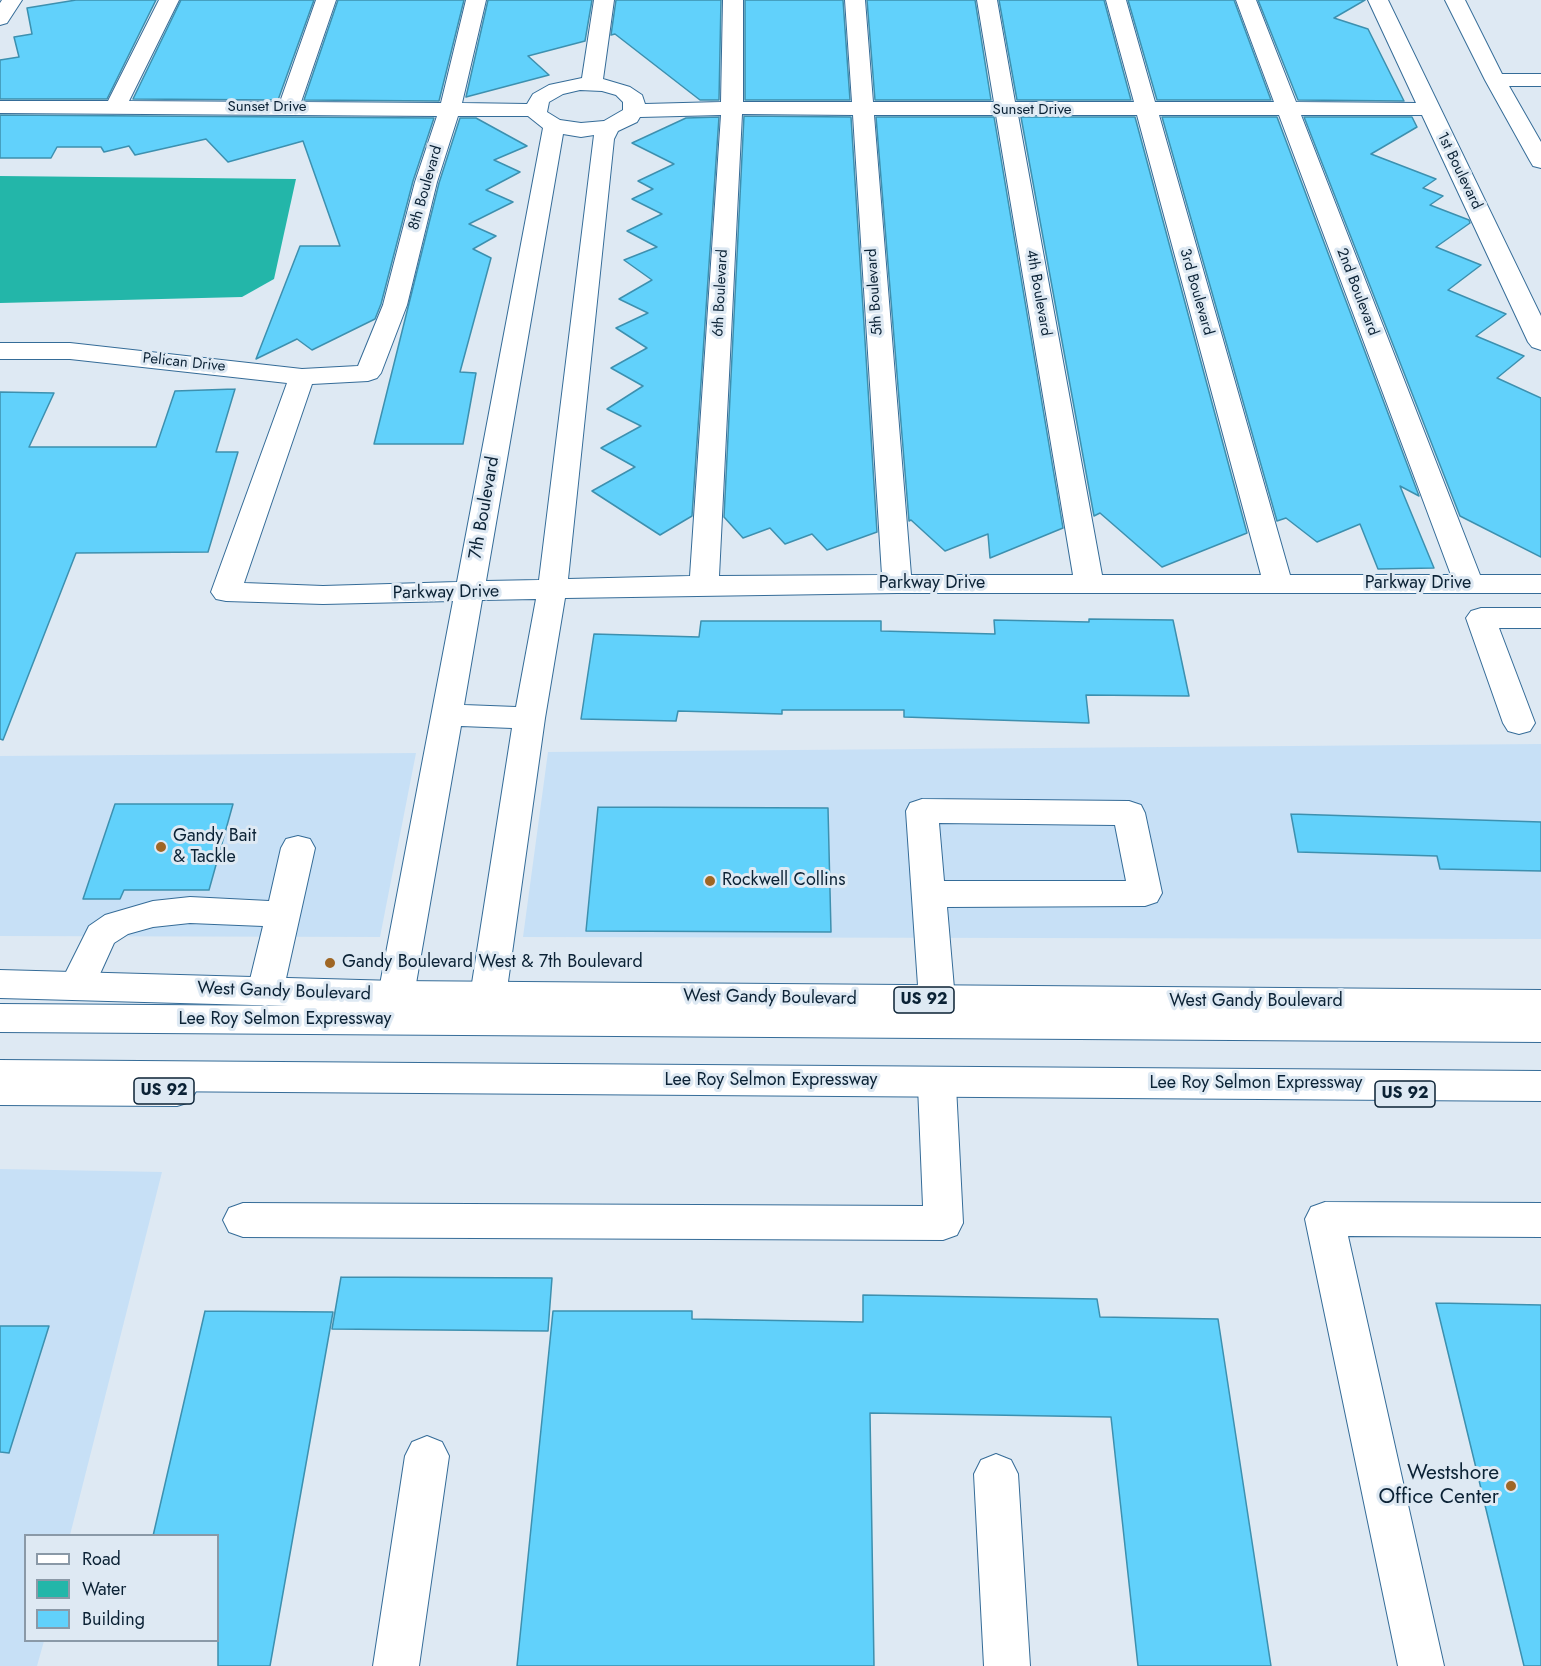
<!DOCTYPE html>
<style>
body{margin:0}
#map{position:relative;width:1541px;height:1666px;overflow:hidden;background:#dee9f3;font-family:Jost,sans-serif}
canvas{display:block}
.legend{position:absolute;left:24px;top:1534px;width:195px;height:108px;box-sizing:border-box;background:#dee9f3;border:2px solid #8a99a7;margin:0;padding:8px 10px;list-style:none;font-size:18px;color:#0b2235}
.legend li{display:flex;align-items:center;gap:12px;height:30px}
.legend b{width:30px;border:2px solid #8a99a7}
</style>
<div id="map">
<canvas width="1541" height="1666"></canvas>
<ul class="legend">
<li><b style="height:8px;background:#fff"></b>Road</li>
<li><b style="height:16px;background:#23b6a9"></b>Water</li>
<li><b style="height:16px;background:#61d1fb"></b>Building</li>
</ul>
</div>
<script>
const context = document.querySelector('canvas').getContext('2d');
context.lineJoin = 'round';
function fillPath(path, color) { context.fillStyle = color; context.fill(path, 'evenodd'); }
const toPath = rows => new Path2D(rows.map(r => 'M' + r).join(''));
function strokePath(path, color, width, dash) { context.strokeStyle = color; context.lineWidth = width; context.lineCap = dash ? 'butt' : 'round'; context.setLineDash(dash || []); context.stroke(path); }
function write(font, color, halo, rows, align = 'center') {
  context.font = font + ' Jost,sans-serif'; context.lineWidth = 6; context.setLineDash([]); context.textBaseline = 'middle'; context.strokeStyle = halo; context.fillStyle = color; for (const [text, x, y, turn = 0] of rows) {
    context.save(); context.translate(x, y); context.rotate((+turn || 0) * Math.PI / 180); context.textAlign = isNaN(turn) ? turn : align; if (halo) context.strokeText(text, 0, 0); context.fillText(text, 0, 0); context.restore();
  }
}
const built = toPath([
 [1541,744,1541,939,523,937,548,752],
 [416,753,380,937,0,936,0,756],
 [0,1169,162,1172,70,1535,26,1536,26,1640,44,1641,37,1666,0,1666]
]);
const water = toPath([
 [0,176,296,179,274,279,242,297,0,303]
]);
const building = toPath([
 [76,0,156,0,107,99,0,99,0,60,19,57,14,37,32,34,27,8,76,0],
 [181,0,314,0,278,100,133,99,181,0],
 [338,0,464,0,439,101,304,100,338,0],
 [488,0,592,0,585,41,528,56,549,75,466,97,488,0],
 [616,0,721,0,719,100,700,100,615,34,611,35,616,0],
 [745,0,843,0,850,100,745,100,745,0],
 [867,0,975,0,991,100,875,100,867,0],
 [999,0,1104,0,1131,100,1017,100,999,0],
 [1128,0,1234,0,1271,100,1157,100,1128,0],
 [1258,0,1365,0,1334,18,1368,29,1404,101,1298,100,1258,0],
 [0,115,434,118,413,181,381,304,375,319,312,350,297,339,256,359,300,246,340,246,303,141,228,162,206,139,135,155,129,146,104,152,101,147,57,147,51,158,0,158,0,115],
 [744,116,851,117,877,532,827,550,812,534,785,544,770,528,743,538,724,517,744,116],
 [719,117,692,516,660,535,592,491,635,467,601,448,641,426,607,409,643,386,611,368,647,348,616,328,648,313,619,299,652,280,624,260,657,247,627,231,662,214,632,199,653,189,638,181,674,164,632,143,686,118,719,117],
 [876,117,994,117,1063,528,990,558,988,534,945,551,911,520,909,521,876,117],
 [1021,117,1135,117,1247,533,1162,567,1100,513,1094,516,1021,117],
 [1162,117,1277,117,1419,496,1400,486,1434,568,1378,569,1360,524,1317,542,1286,518,1277,521,1162,117],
 [1304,117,1412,117,1417,127,1371,154,1436,179,1423,188,1443,196,1430,205,1469,220,1470,223,1436,247,1481,265,1448,290,1506,314,1476,336,1524,356,1497,378,1541,398,1541,557,1460,516,1304,117],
 [460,118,476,118,527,146,494,160,520,172,486,190,513,202,469,224,496,236,473,249,491,258,460,372,476,373,463,444,374,444,439,183,460,118],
 [235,389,216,452,238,452,208,552,76,553,3,740,0,739,0,392,54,393,29,447,156,447,175,391,235,389],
 [1089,619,1173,620,1189,696,1086,695,1089,723,904,717,904,710,782,710,782,714,678,711,676,721,581,719,594,634,699,637,701,621,881,621,881,631,995,634,994,620,1089,622,1089,619],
 [115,804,233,804,209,890,124,890,120,899,83,899,115,804],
 [598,807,828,808,831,932,586,931,598,807],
 [1291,814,1541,822,1541,871,1440,869,1437,856,1298,852,1291,814],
 [341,1277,552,1278,548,1331,332,1329,341,1277],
 [863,1295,1097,1299,1100,1317,1218,1319,1271,1666,1138,1666,1111,1417,870,1413,874,1666,517,1666,553,1311,692,1311,692,1319,863,1322,863,1295],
 [1436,1303,1541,1305,1541,1666,1524,1666,1436,1303],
 [205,1311,333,1312,270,1666,218,1666,218,1536,153,1536,205,1311],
 [0,1326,49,1326,9,1453,0,1452,0,1326]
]);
const minor = toPath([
 [2,0,22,0,7,23,0,25,0,3,2,0],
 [159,0,179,0,129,101,280,102,316,0,336,0,301,102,441,103,466,0,486,0,462,103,527,104,533,94,549,85,582,78,594,0,614,0,603,79,630,87,642,95,645,104,721,102,723,0,743,0,743,102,852,102,845,0,865,0,873,102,994,102,977,0,997,0,1015,102,1134,102,1106,0,1126,0,1155,102,1274,102,1236,0,1256,0,1296,102,1416,103,1368,0,1388,0,1541,316,1541,350,1532,347,1528,342,1422,115,1301,115,1480,575,1541,575,1541,593,897,593,565,598,545,718,506,996,501,1006,488,1010,475,1006,470,996,512,728,461,726,414,995,409,1005,396,1009,383,1005,378,995,453,601,323,604,226,601,216,599,211,592,287,383,70,359,0,359,0,343,70,343,302,369,358,366,383,305,415,182,437,116,0,113,0,101,108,101,159,0],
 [580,90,602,91,616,95,623,102,623,110,604,121,581,123,560,120,547,112,549,102,563,94,580,90],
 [742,114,853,115,882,575,719,576,742,114],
 [721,115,690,576,568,579,614,139,618,131,637,122,640,117,721,115],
 [874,115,996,115,1073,575,911,575,874,115],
 [1018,115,1137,115,1261,575,1102,575,1018,115],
 [1159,115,1279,115,1451,575,1290,575,1159,115],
 [458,116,528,116,543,128,457,582,323,586,244,583,312,384,368,381,377,378,381,373,407,305,437,182,458,116],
 [563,134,581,137,594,135,539,580,486,581,563,134],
 [536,599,516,707,464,705,482,600,536,599],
 [1445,0,1465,0,1502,74,1541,74,1541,86,1509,86,1541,142,1541,168,1533,166,1530,161,1485,80,1445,0],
 [1481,608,1541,608,1541,628,1499,628,1535,723,1530,731,1519,734,1508,731,1503,723,1466,618,1471,611,1481,608],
 [922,799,1129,801,1141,805,1145,813,1162,893,1157,902,1145,906,947,907,955,1000,950,1010,937,1014,924,1010,919,1000,906,811,910,803,922,799],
 [939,823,1115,825,1126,881,944,881,939,823],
 [298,836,310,839,315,848,283,992,278,1002,265,1006,252,1002,247,992,263,926,190,923,153,927,128,934,114,943,90,996,77,1000,64,996,59,986,89,926,105,915,153,901,190,897,269,901,281,848,286,839,298,836],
 [937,1071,950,1075,956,1086,963,1223,957,1235,943,1240,243,1237,229,1232,223,1220,229,1208,243,1203,923,1206,918,1086,924,1075,937,1071],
 [1325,1202,1541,1203,1541,1237,1348,1236,1444,1666,1398,1666,1305,1219,1311,1207,1325,1202],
 [427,1436,442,1442,449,1456,419,1666,373,1666,405,1456,412,1442,427,1436],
 [996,1454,1011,1460,1018,1474,1030,1666,984,1666,974,1474,981,1460,996,1454]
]);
const major = toPath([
 [0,970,396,981,1541,990,1541,1018,396,1009,0,998,0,970],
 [0,1075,177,1076,190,1080,196,1091,190,1102,177,1106,0,1105,0,1075]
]);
const highway = toPath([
 [0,1004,1541,1014,1541,1042,0,1032,0,1004],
 [0,1060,1541,1071,1541,1101,0,1090,0,1060]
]);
const markers = [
 [161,847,6,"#9f6624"],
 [710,881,6,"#9f6624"],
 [330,963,6,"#9f6624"],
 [1511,1486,6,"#9f6624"]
];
const farStreetnames = [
 ["Sunset Drive",267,107],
 ["Sunset Drive",1032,110],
 ["1st Boulevard",1459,171,64],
 ["8th Boulevard",426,188,-74],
 ["5th Boulevard",875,292,-94],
 ["3rd Boulevard",1196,292,74],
 ["2nd Boulevard",1357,292,69],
 ["6th Boulevard",721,293,-87],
 ["4th Boulevard",1038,293,80],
 ["Pelican Drive",184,363,6]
];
const shields = [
 [924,1000,60],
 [164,1091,60],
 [1405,1094,60]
];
const shieldNames = [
 ["US 92",924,1000],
 ["US 92",164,1091],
 ["US 92",1405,1094]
];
const streetNames = [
 ["7th Boulevard",485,508,-80],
 ["Parkway Drive",932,584],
 ["Parkway Drive",1418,584],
 ["Parkway Drive",446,593,-1],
 ["West Gandy Boulevard",284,992,2],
 ["West Gandy Boulevard",770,998,1],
 ["West Gandy Boulevard",1256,1002],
 ["Lee Roy Selmon Expressway",285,1020],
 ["Lee Roy Selmon Expressway",771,1081],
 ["Lee Roy Selmon Expressway",1256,1084]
];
const poiNames = [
 ["Gandy Bait",173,837],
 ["& Tackle",173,858],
 ["Rockwell Collins",722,881],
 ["Gandy Boulevard West & 7th Boulevard",342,963]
];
const nearPoinames = [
 ["Westshore",1499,1474],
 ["Office Center",1499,1498]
];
fillPath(built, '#c7e0f6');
fillPath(water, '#23b6a9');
fillPath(building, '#61d1fb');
strokePath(building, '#3d90af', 1.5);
strokePath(minor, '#356c98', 2);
strokePath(major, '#356c98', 2);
strokePath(highway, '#356c98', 2);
fillPath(minor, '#fff');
fillPath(major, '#fff');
fillPath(highway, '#fff');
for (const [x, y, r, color] of markers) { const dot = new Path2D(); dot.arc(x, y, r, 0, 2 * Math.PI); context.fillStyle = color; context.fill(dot); strokePath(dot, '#dee9f3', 2); }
write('15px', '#0b2235', '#dee9f3', farStreetnames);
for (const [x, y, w] of shields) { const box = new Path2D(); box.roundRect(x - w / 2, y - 13, w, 26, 4.5); context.fillStyle = '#dee9f3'; context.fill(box); strokePath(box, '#0b2235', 1.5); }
write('bold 16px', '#0b2235', null, shieldNames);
write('18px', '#0b2235', '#dee9f3', streetNames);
write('18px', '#0b2235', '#dee9f3', poiNames, 'left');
write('21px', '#0b2235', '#dee9f3', nearPoinames, 'right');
</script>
